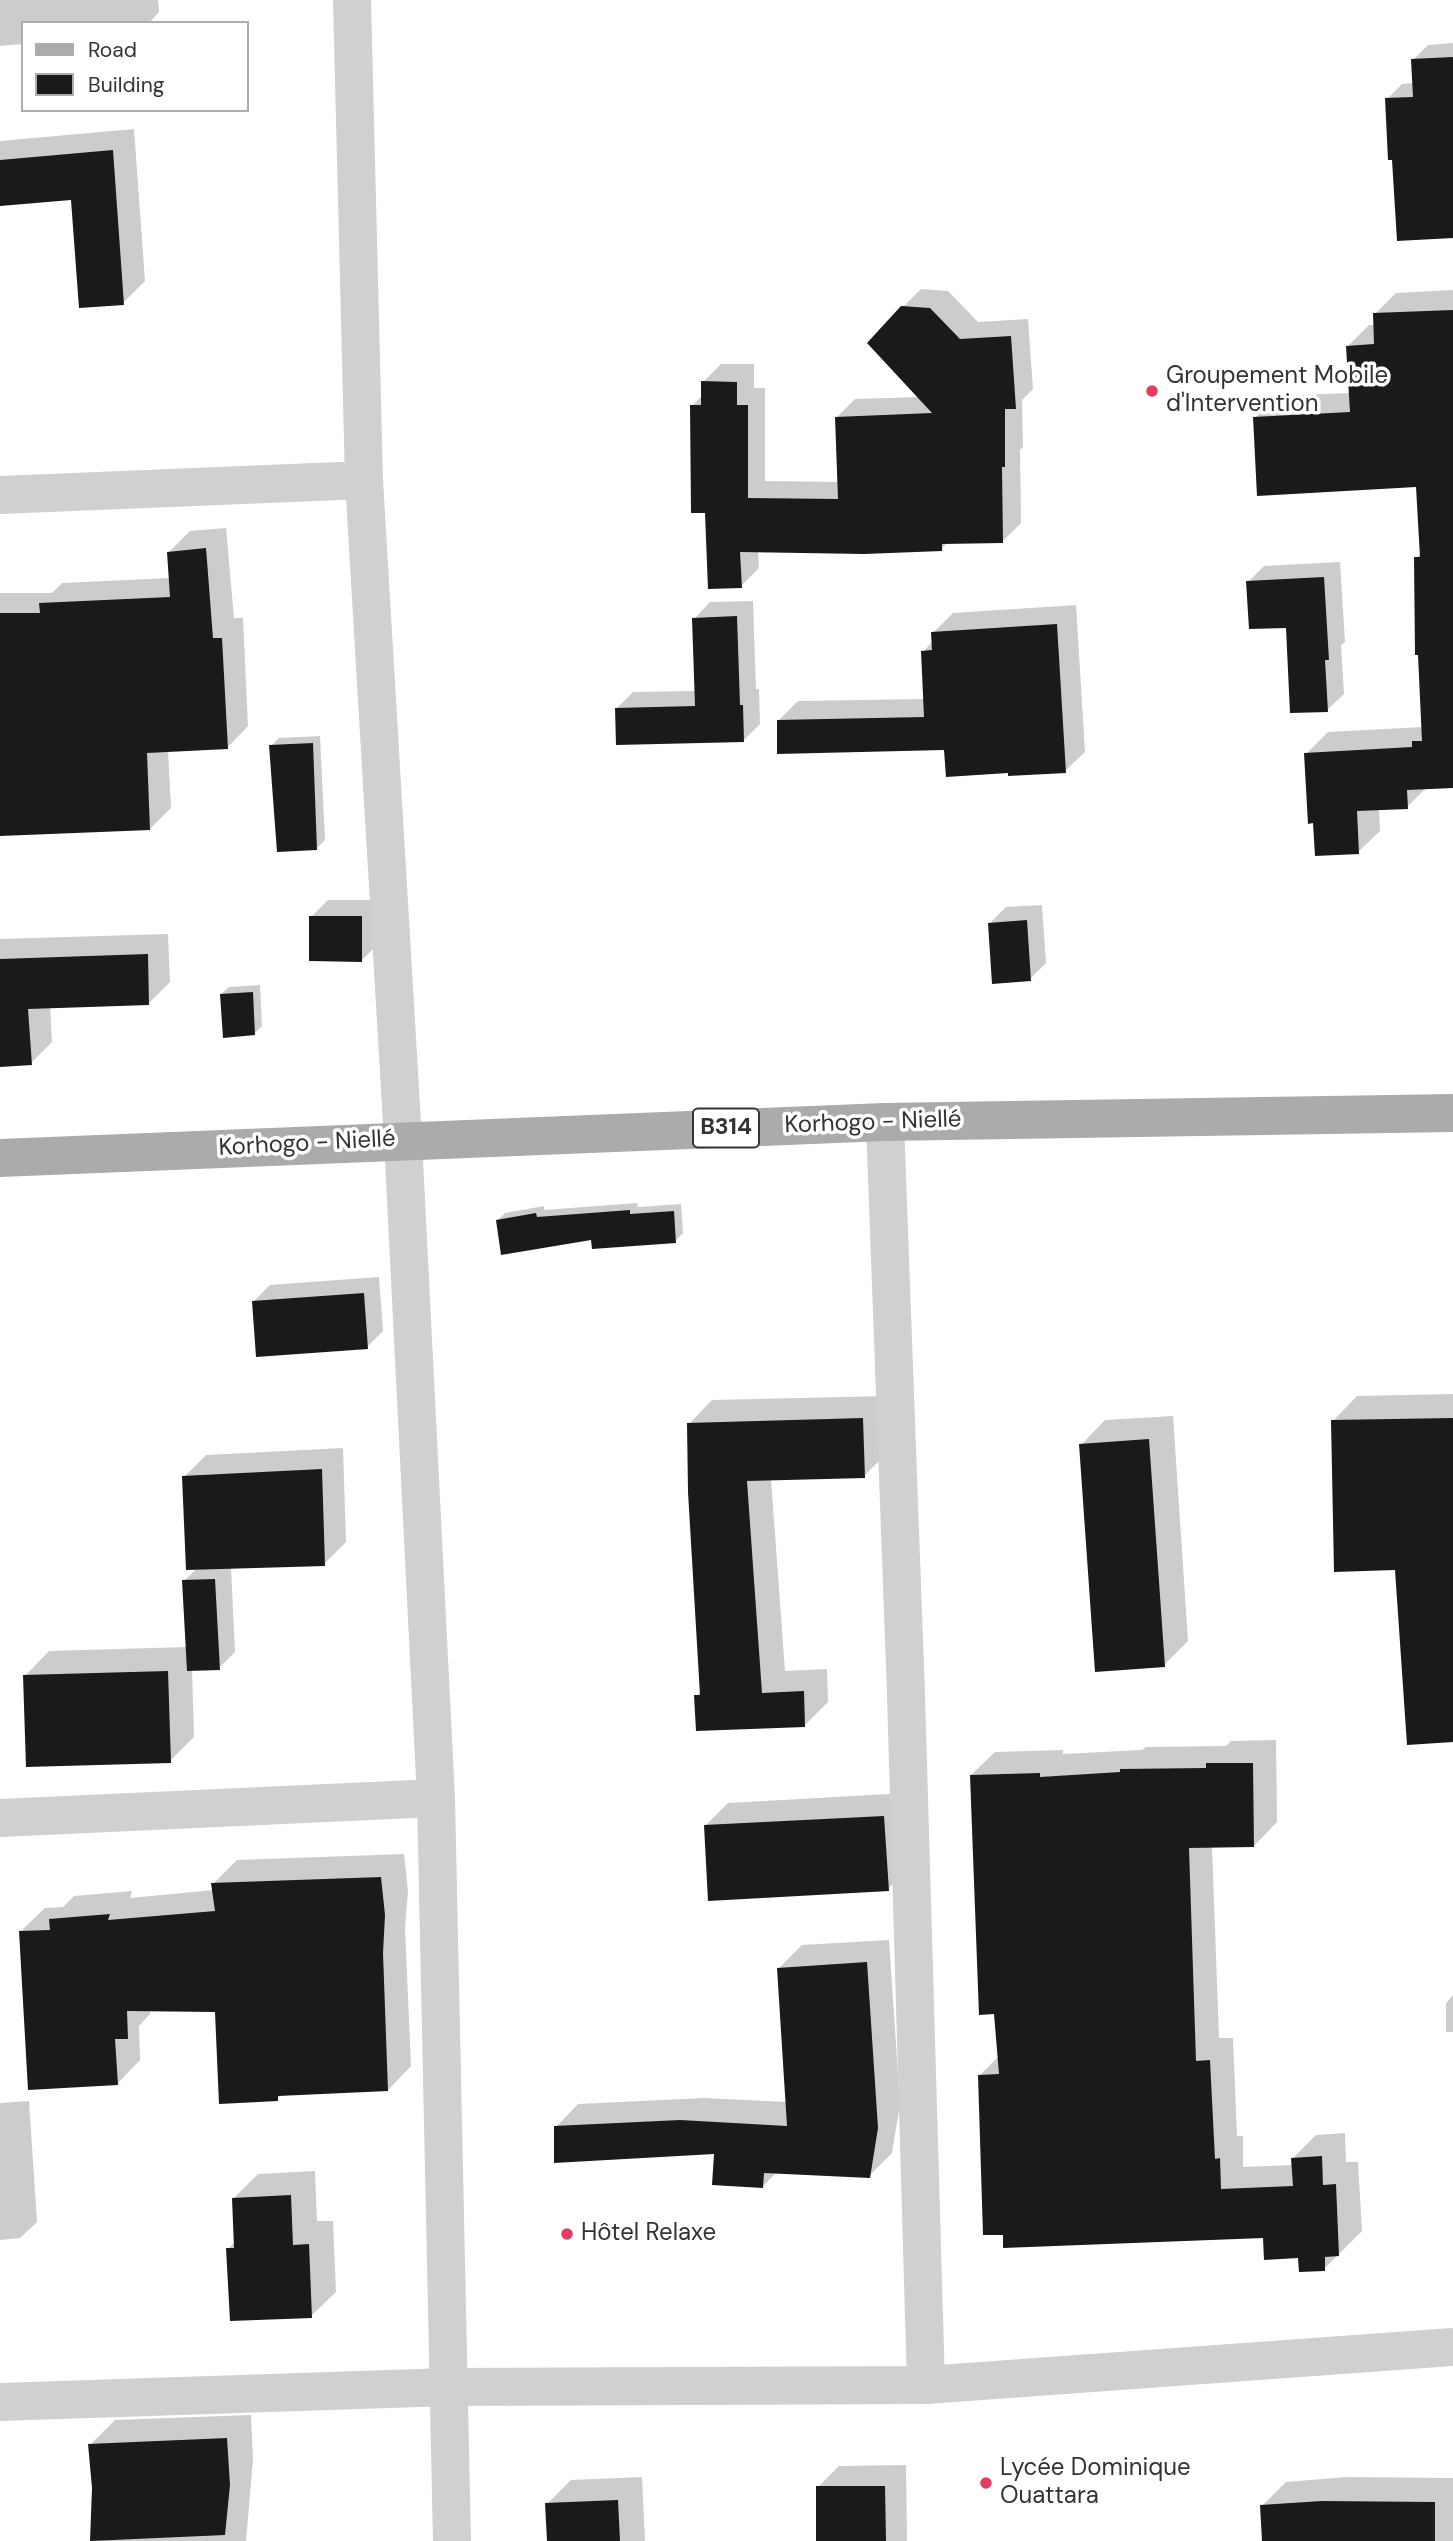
<!DOCTYPE html>
<meta charset="utf-8">
<style>
body{margin:0}
#map{position:relative;width:1453px;height:2541px;overflow:hidden;background:#fff;font-family:"DM Sans",sans-serif}
canvas{display:block}
.legend{position:absolute;left:21px;top:21px;width:228px;height:91px;box-sizing:border-box;background:#fff;border:2px solid #adadad;margin:0;padding:9px 12px;list-style:none;font-size:21px;color:#333}
.legend li{display:flex;align-items:center;gap:14px;height:35px}
.legend b{width:35px;border:2px solid #adadad}
</style>
<div id="map">
<canvas width="1453" height="2541"></canvas>
<ul class="legend">
<li><b style="height:9px;background:#ababab"></b>Road</li>
<li><b style="height:19px;background:#1a1a1a"></b>Building</li>
</ul>
</div>
<script>
const context = document.querySelector('canvas').getContext('2d');
context.lineJoin = 'round';
function fillPath(path, color) { context.fillStyle = color; context.fill(path, 'evenodd'); }
const toPath = rows => new Path2D(rows.map(r => 'M' + r).join(''));
function strokePath(path, color, width, dash) { context.strokeStyle = color; context.lineWidth = width; context.lineCap = dash ? 'butt' : 'round'; context.setLineDash(dash || []); context.stroke(path); }
function write(font, color, halo, rows, align = 'center') {
  context.font = font + ' "DM Sans",sans-serif'; context.lineWidth = 7; context.setLineDash([]); context.textBaseline = 'middle'; context.strokeStyle = halo; context.fillStyle = color; for (const [text, x, y, turn = 0] of rows) {
    context.save(); context.translate(x, y); context.rotate((+turn || 0) * Math.PI / 180); context.textAlign = isNaN(turn) ? turn : align; if (halo) context.strokeText(text, 0, 0); context.fillText(text, 0, 0); context.restore();
  }
}
const shadow = toPath([
 [0,0,158,0,159,12,149,23,23,23,23,44,0,46],
 [1453,43,1453,236,1394,158,1387,99,1402,84,1414,83,1413,60,1428,45],
 [134,129,145,281,123,303,73,198,0,204,0,141],
 [921,289,948,291,978,322,1028,319,1033,389,1022,400,1023,447,1020,450,1021,523,1003,541,947,543,941,549,758,551,759,568,741,586,707,511,692,406,703,395,703,382,721,364,754,364,754,388,765,388,765,481,839,482,837,417,855,399,919,397,903,307],
 [1453,290,1453,786,1426,788,1407,807,1379,808,1380,831,1358,852,1315,822,1306,754,1328,732,1423,727,1416,558,1422,552,1417,486,1255,418,1276,396,1350,393,1348,346,1369,325,1375,325,1375,314,1396,293],
 [226,528,234,618,243,618,248,726,227,748,168,750,171,808,150,829,0,834,0,593,52,593,62,583,170,578,169,552,190,531],
 [1340,562,1345,642,1341,645,1344,694,1327,710,1287,626,1248,582,1264,566],
 [753,601,756,689,759,689,760,724,744,740,617,708,633,692,696,691,694,619,710,602],
 [1076,605,1085,752,1065,771,1009,771,945,749,778,721,798,701,925,699,923,652,933,641,933,633,953,613],
 [320,736,325,840,317,848,271,746,279,738],
 [328,900,378,900,378,944,362,960,311,917],
 [1042,905,1046,963,1030,979,989,924,1006,907],
 [168,934,170,982,149,1003,50,1006,52,1042,31,1063,0,1029,0,939],
 [260,985,262,1026,254,1034,221,994,229,987],
 [637,1203,638,1207,681,1204,683,1233,675,1241,593,1238,498,1220,505,1213,544,1206,544,1210],
 [379,1277,383,1331,367,1347,254,1301,270,1285],
 [1453,1394,1453,1740,1396,1569,1333,1421,1357,1396],
 [886,1396,887,1453,864,1476,771,1479,785,1671,827,1669,828,1702,805,1725,696,1696,702,1690,689,1424,712,1400],
 [1173,1416,1188,1641,1164,1665,1081,1445,1105,1420],
 [343,1448,346,1542,324,1564,231,1567,235,1652,219,1668,192,1669,194,1737,170,1761,25,1676,49,1651,187,1647,184,1581,197,1568,184,1477,206,1455],
 [1276,1740,1277,1822,1254,1846,1212,1846,1219,2038,1233,2038,1237,2136,1243,2136,1243,2167,1293,2165,1292,2159,1316,2135,1345,2133,1346,2162,1358,2162,1362,2231,1324,2269,980,2075,999,2056,971,1775,995,1752,1063,1750,1063,1754,1142,1750,1146,1747,1226,1746,1231,1741],
 [907,1793,911,1866,888,1889,705,1826,728,1803],
 [404,1854,408,1891,405,1928,411,2066,388,2090,282,2094,277,2099,217,2010,150,2010,150,2014,139,2026,140,2060,117,2084,21,1931,45,1908,63,1907,74,1896,132,1891,130,1898,214,1890,213,1884,237,1860],
 [889,1940,900,2104,892,2153,869,2176,777,2172,763,2186,716,2152,556,2127,578,2104,704,2098,787,2102,779,1968,802,1945],
 [1453,1995,1453,2032,1446,2032,1446,2003],
 [29,2101,37,2222,20,2238,0,2240,0,2103],
 [315,2171,317,2221,333,2221,336,2292,311,2316,228,2249,236,2241,234,2198,258,2174],
 [251,2415,253,2460,246,2541,92,2541,93,2488,90,2445,115,2420],
 [906,2465,907,2541,818,2541,818,2487,839,2466],
 [642,2477,645,2541,548,2541,547,2504,571,2480],
 [1347,2477,1453,2478,1453,2541,1264,2541,1262,2506,1286,2482]
]);
const building = toPath([
 [1453,57,1453,238,1397,241,1392,160,1388,160,1385,98,1413,97,1411,59],
 [113,150,124,305,79,308,71,200,0,206,0,160],
 [901,306,930,308,960,339,1011,336,1016,409,1005,409,1005,467,1002,467,1003,543,942,544,942,551,864,554,740,552,742,588,708,589,705,513,691,513,690,405,701,405,701,381,737,382,737,405,748,405,748,498,838,499,835,417,932,413,867,343],
 [1453,310,1453,788,1407,790,1408,809,1357,811,1359,854,1315,856,1313,823,1308,824,1304,753,1412,747,1412,741,1422,741,1418,655,1415,655,1414,557,1420,557,1416,487,1257,496,1253,417,1350,412,1346,346,1374,344,1373,313],
 [206,548,213,638,222,638,228,749,147,753,150,830,0,836,0,613,40,613,39,603,170,597,167,552],
 [1324,577,1329,660,1325,660,1328,712,1290,713,1286,628,1249,629,1246,581],
 [737,616,740,705,743,705,744,742,616,745,615,708,695,706,692,618],
 [1057,624,1066,773,1008,776,1008,773,946,777,944,750,777,754,777,720,924,717,921,651,932,650,931,632],
 [313,743,317,850,277,852,269,745],
 [309,916,362,916,362,962,309,961],
 [1027,920,1031,981,992,984,988,923],
 [148,954,149,1005,28,1009,32,1065,0,1067,0,959],
 [253,992,255,1035,223,1038,220,994],
 [630,1210,630,1214,674,1211,676,1243,592,1249,591,1240,501,1255,496,1220,536,1213,537,1217],
 [364,1293,368,1349,256,1357,252,1301],
 [863,1418,865,1478,747,1481,762,1693,804,1691,805,1727,696,1731,694,1695,700,1695,688,1492,687,1423],
 [1453,1418,1453,1742,1407,1745,1395,1570,1334,1572,1331,1420],
 [1149,1439,1165,1667,1095,1672,1079,1444],
 [322,1469,325,1566,186,1570,182,1476],
 [215,1579,220,1670,187,1671,182,1580],
 [168,1671,171,1763,26,1767,23,1675],
 [1206,1763,1253,1763,1254,1847,1189,1848,1196,2061,1210,2060,1215,2159,1220,2158,1221,2189,1293,2186,1291,2158,1322,2156,1323,2185,1336,2184,1339,2256,1325,2257,1325,2271,1299,2272,1298,2258,1264,2260,1263,2238,1003,2248,1003,2235,983,2235,978,2075,999,2074,994,2014,979,2015,970,1775,1040,1773,1040,1777,1120,1772,1120,1769,1206,1768],
 [884,1816,889,1891,708,1901,704,1825],
 [381,1877,385,1915,383,1953,388,2091,278,2096,278,2101,219,2104,215,2012,127,2011,128,2039,115,2039,118,2085,28,2090,19,1931,50,1930,49,1919,110,1914,108,1920,215,1911,211,1883],
 [867,1962,878,2128,870,2178,764,2173,763,2188,712,2185,714,2154,554,2163,554,2126,680,2120,787,2126,777,1968],
 [291,2195,293,2245,309,2244,312,2318,230,2321,226,2248,234,2248,232,2198],
 [227,2438,230,2485,225,2535,90,2541,92,2488,88,2444],
 [816,2486,885,2486,886,2541,816,2541],
 [618,2500,620,2541,547,2541,545,2503],
 [1322,2501,1435,2502,1435,2541,1262,2541,1260,2505]
]);
const minor = toPath([
 [352,0,364,480,403,1140,436,1798,452,2541],
 [0,495,364,480],
 [885,1122,906,1694,926,2385],
 [0,1818,436,1798],
 [0,2402,449,2387,926,2385,1453,2347]
]);
const major = toPath([
 [0,1158,885,1122,1453,1113]
]);
const markers = [
 [1152,391,7,"#e23d5e"],
 [567,2234,7,"#e23d5e"],
 [986,2483,7,"#e23d5e"]
];
const shields = [
 [726,1128,66]
];
const shieldNames = [
 ["B314",726,1128]
];
const poiNames = [
 ["Groupement Mobile",1166,377],
 ["d'Intervention",1166,405],
 ["Hôtel Relaxe",581,2234],
 ["Lycée Dominique",1000,2469],
 ["Ouattara",1000,2497]
];
const streetNames = [
 ["Korhogo - Niellé",873,1123,-2],
 ["Korhogo - Niellé",307,1144,-3]
];
fillPath(shadow, '#0003');
fillPath(building, '#1a1a1a');
strokePath(minor, '#d0d0d0', 38);
strokePath(major, '#ababab', 38);
for (const [x, y, r, color] of markers) { const dot = new Path2D(); dot.arc(x, y, r, 0, 2 * Math.PI); context.fillStyle = color; context.fill(dot); strokePath(dot, '#fff', 2.5); }
for (const [x, y, w] of shields) { const box = new Path2D(); box.roundRect(x - w / 2, y - 19.5, w, 39, 5); context.fillStyle = '#fff'; context.fill(box); strokePath(box, '#333', 2); }
write('bold 23px', '#333', null, shieldNames);
write('24px', '#333', '#fff', poiNames, 'left');
write('24px', '#333', '#fff', streetNames);
</script>
